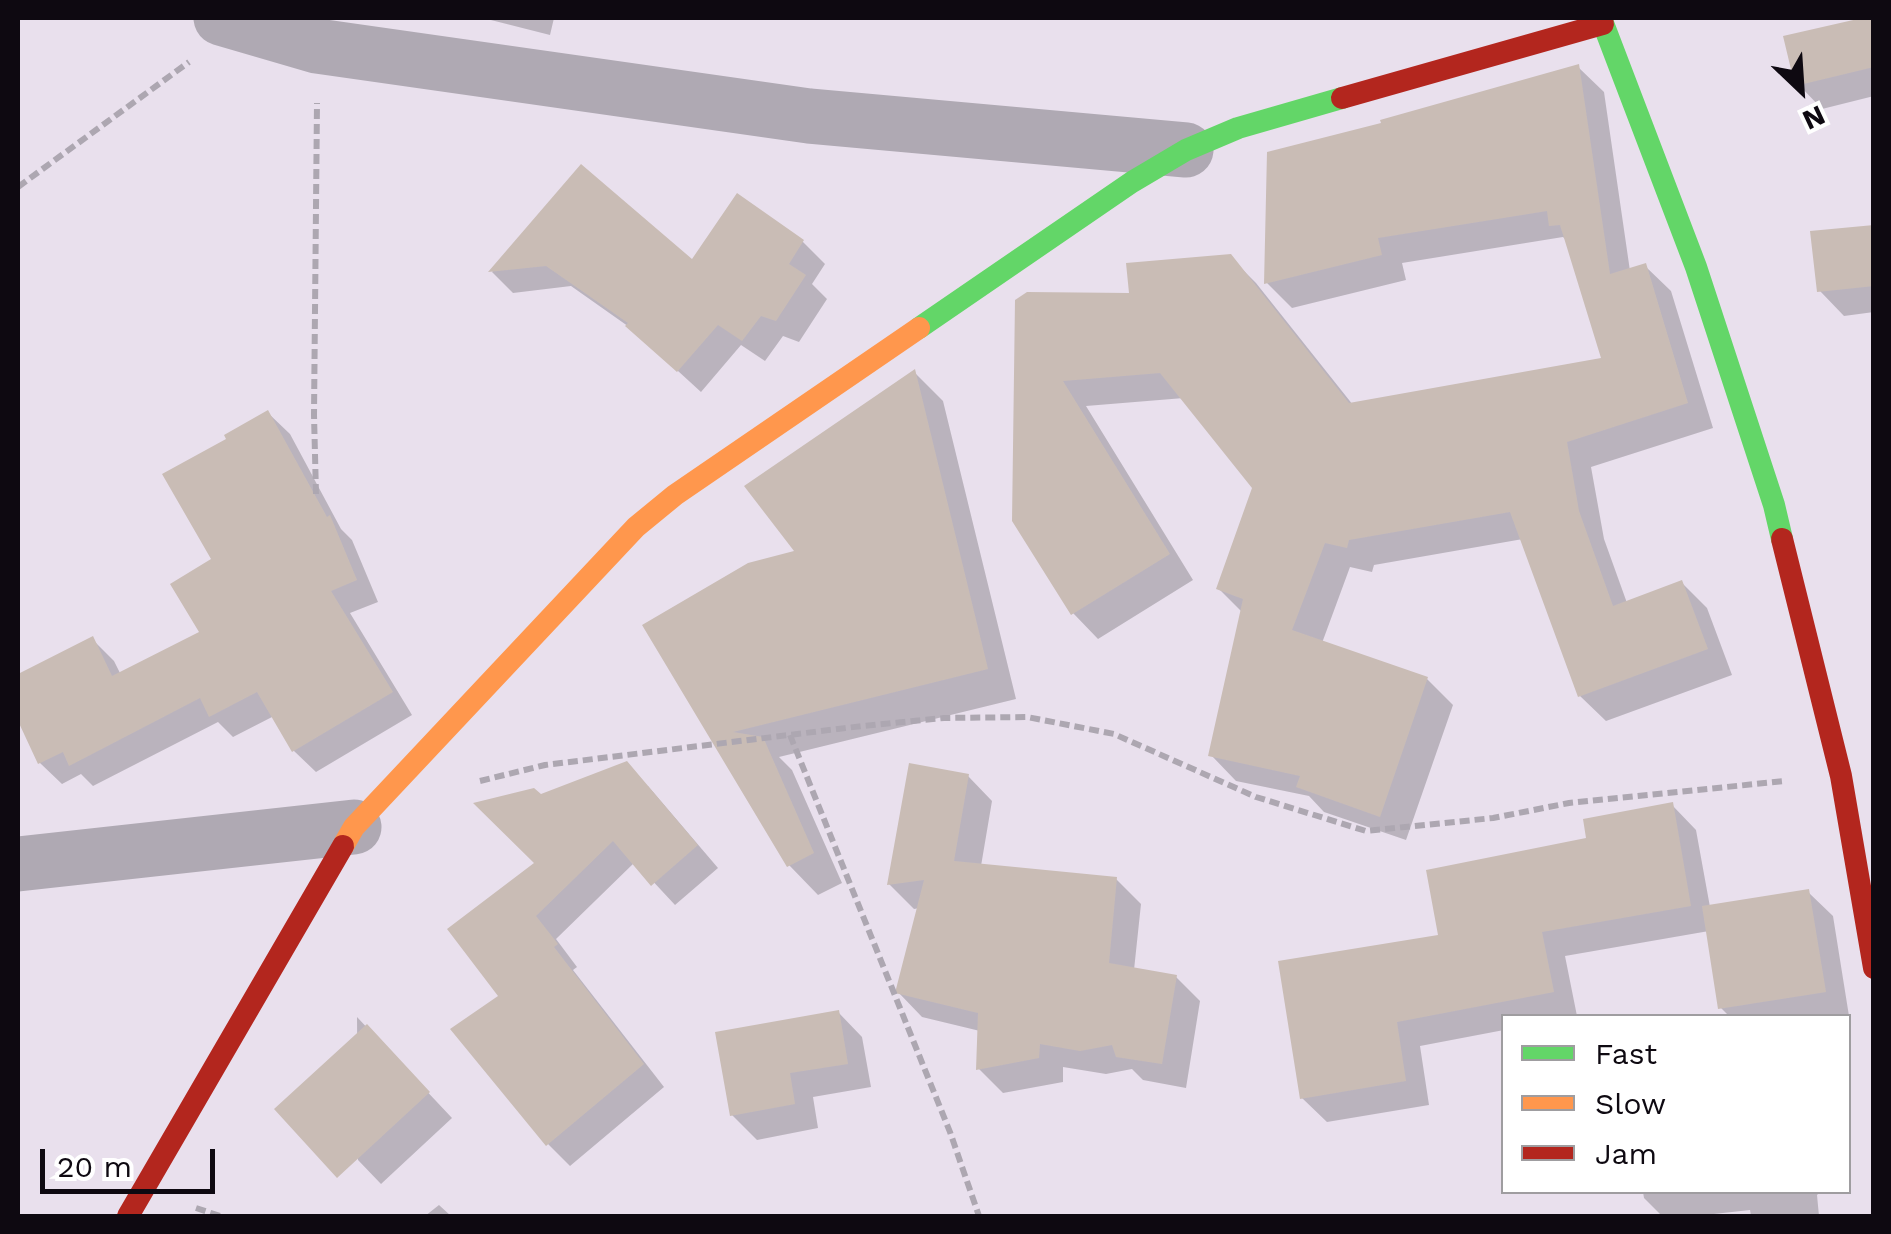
<!DOCTYPE html>
<style>
body{margin:0}
#map{position:relative;width:1891px;height:1234px;overflow:hidden;background:#e9e0ed;font-family:"Work Sans",sans-serif}
canvas{display:block}
.frame{position:absolute;inset:0;border:20px solid #0e0911;pointer-events:none}
.legend{position:absolute;left:1501px;top:1014px;width:350px;height:180px;box-sizing:border-box;background:#fff;border:2px solid #9f9da0;margin:0;padding:12px 18px;list-style:none;font-size:30px;color:#0e0911}
.legend li{display:flex;align-items:center;gap:20px;height:50px}
.legend b{width:50px;border:2px solid #9f9da0}
.north{position:absolute;left:1751px;top:40px;width:100px;height:100px;-webkit-text-stroke:8px #fff;paint-order:stroke;rotate:155deg;font-size:28px;font-weight:700;line-height:40px;text-align:center;color:#0e0911}
.north::after{content:'';display:block;margin:auto;width:35px;height:45px;background:#0e0911;clip-path:polygon(50% 0,100% 100%,50% 72%,0 100%)}
.scale{position:absolute;left:40px;top:1149px;width:175px;height:45px;box-sizing:border-box;border:5px solid #0e0911;border-top:0;padding-left:12px;font-size:30px;line-height:35px;white-space:nowrap;color:#0e0911;-webkit-text-stroke:8px #fff;paint-order:stroke}
</style>
<div id="map">
<canvas width="1891" height="1234"></canvas>
<div class="frame"></div>
<ul class="legend">
<li><b style="height:12px;background:#63d668"></b>Fast</li>
<li><b style="height:12px;background:#ff974d"></b>Slow</li>
<li><b style="height:12px;background:#b3261e"></b>Jam</li>
</ul>
<div class="north">N</div>
<div class="scale">20 m</div>
</div>
<script>
const context = document.querySelector('canvas').getContext('2d');
context.lineJoin = 'round';
function fillPath(path, color) { context.fillStyle = color; context.fill(path, 'evenodd'); }
const toPath = rows => new Path2D(rows.map(r => 'M' + r).join(''));
function strokePath(path, color, width, dash) { context.strokeStyle = color; context.lineWidth = width; context.lineCap = dash ? 'butt' : 'round'; context.setLineDash(dash || []); context.stroke(path); }
const shadow = toPath([
 [483,18,554,18,550,35],
 [1874,18,1874,96,1822,109,1798,84,1786,38],
 [1578,67,1604,92,1630,271,1645,266,1671,291,1713,428,1591,467,1604,539,1627,603,1682,583,1707,608,1732,675,1606,721,1580,696,1523,539,1374,565,1372,572,1350,567,1322,643,1427,679,1453,705,1406,840,1324,812,1309,796,1236,781,1211,755,1243,613,1218,588,1255,488,1184,398,1086,406,1193,580,1098,639,1073,613,1017,301,1131,296,1230,257,1256,283,1353,405,1604,360,1567,241,1563,237,1402,263,1406,280,1292,308,1267,283,1384,125],
 [581,168,692,263,738,197,803,242,825,264,812,284,827,299,799,342,783,336,765,361,741,345,701,392,632,329,571,286,513,293,492,272],
 [1874,227,1874,312,1844,316,1820,291],
 [914,372,943,401,1016,699,779,757,792,770,842,883,818,895,789,865,646,626,799,553],
 [268,413,290,434,341,529,352,540,378,602,350,613,412,715,316,772,294,751,274,716,233,737,218,722,93,786,81,774,62,784,40,763,18,715,18,692,33,684,93,640,114,661,121,675,203,633,230,440],
 [968,776,992,801,981,866,1116,879,1141,904,1134,970,1176,977,1200,1001,1186,1088,1143,1080,1132,1069,1106,1074,1063,1067,1063,1082,1003,1093,979,1069,980,1031,922,1017,898,992,920,908,914,909,889,884],
 [648,786,718,868,675,905,635,862,556,939,577,967,573,970,664,1087,570,1166,548,1144,454,1030,501,996,538,863,540,797],
 [1672,805,1696,830,1710,907,1808,892,1833,916,1849,1016,1729,1016,1721,1008,1709,931,1565,956,1577,1016,1504,1016,1504,1030,1420,1046,1429,1105,1327,1122,1302,1098,1441,937,1589,840],
 [838,1012,862,1037,871,1087,813,1097,818,1128,757,1140,732,1115],
 [357,1017,452,1118,381,1184,358,1160],
 [1643,1192,1820,1192,1817,1195,1819,1216,1751,1216,1750,1210,1696,1216,1662,1216,1644,1198],
 [439,1205,451,1216,425,1216]
]);
const building = toPath([
 [1862,18,1874,18,1874,67,1795,86,1783,36],
 [1579,64,1610,274,1646,263,1688,403,1567,442,1579,511,1613,606,1682,580,1708,649,1578,697,1510,512,1349,540,1347,548,1325,543,1292,630,1428,677,1380,817,1296,787,1300,776,1208,756,1243,599,1216,589,1252,488,1160,373,1063,381,1170,554,1071,615,1012,521,1015,300,1027,292,1129,293,1126,263,1231,254,1349,403,1601,358,1560,225,1549,226,1547,211,1378,238,1382,255,1264,284,1267,152,1381,123,1380,120],
 [581,164,692,259,737,193,804,240,789,264,806,275,776,321,761,316,742,341,718,325,677,372,625,326,628,323,546,266,488,272],
 [1874,225,1874,286,1817,292,1810,231],
 [915,369,988,669,733,732,763,737,814,853,787,867,642,625,748,563,794,551,744,486],
 [268,410,327,517,330,515,357,580,331,591,393,692,292,752,257,692,209,717,200,698,69,766,63,752,38,764,18,721,18,674,93,636,112,676,199,632,170,584,211,559,162,474,226,439,224,435],
 [627,761,698,845,651,886,613,841,536,916,558,944,554,947,644,1064,546,1146,450,1029,498,996,447,929,534,863,473,803,534,788,541,794],
 [909,763,969,774,954,861,1117,877,1109,963,1177,975,1162,1064,1116,1057,1112,1045,1080,1051,1040,1044,1039,1058,976,1070,978,1013,895,993,924,880,887,885],
 [1673,802,1691,906,1542,932,1554,992,1397,1022,1406,1081,1300,1099,1278,961,1438,935,1426,870,1586,838,1583,819],
 [1809,889,1826,992,1718,1009,1702,906],
 [839,1010,848,1064,790,1073,795,1104,730,1116,715,1032],
 [367,1024,430,1092,337,1178,274,1109]
]);
const path = toPath([
 [18,187,189,62],
 [316,494,314,415,317,103],
 [790,735,950,1132,979,1216],
 [480,781,545,765,862,726,944,718,1027,717,1114,734,1256,797,1366,831,1493,818,1569,803,1785,781],
 [196,1208,220,1216]
]);
const street = toPath([
 [221,18,317,46,809,116,1186,150],
 [18,864,354,827]
]);
const fast = toPath([
 [1601,18,1696,267,1774,505,1782,539],
 [919,328,1132,182,1186,150,1238,128,1342,98]
]);
const slow = toPath([
 [343,846,354,827,636,527,675,495,919,328]
]);
const jam = toPath([
 [1342,98,1603,24],
 [1782,539,1841,776,1874,968],
 [128,1216,343,846]
]);
fillPath(shadow, '#0003');
fillPath(building, '#c9bcb5');
strokePath(path, '#ada7b1', 6, [10, 5]);
strokePath(street, '#afa9b3', 55);
strokePath(fast, '#63d668', 22);
strokePath(slow, '#ff974d', 22);
strokePath(jam, '#b3261e', 22);
</script>
